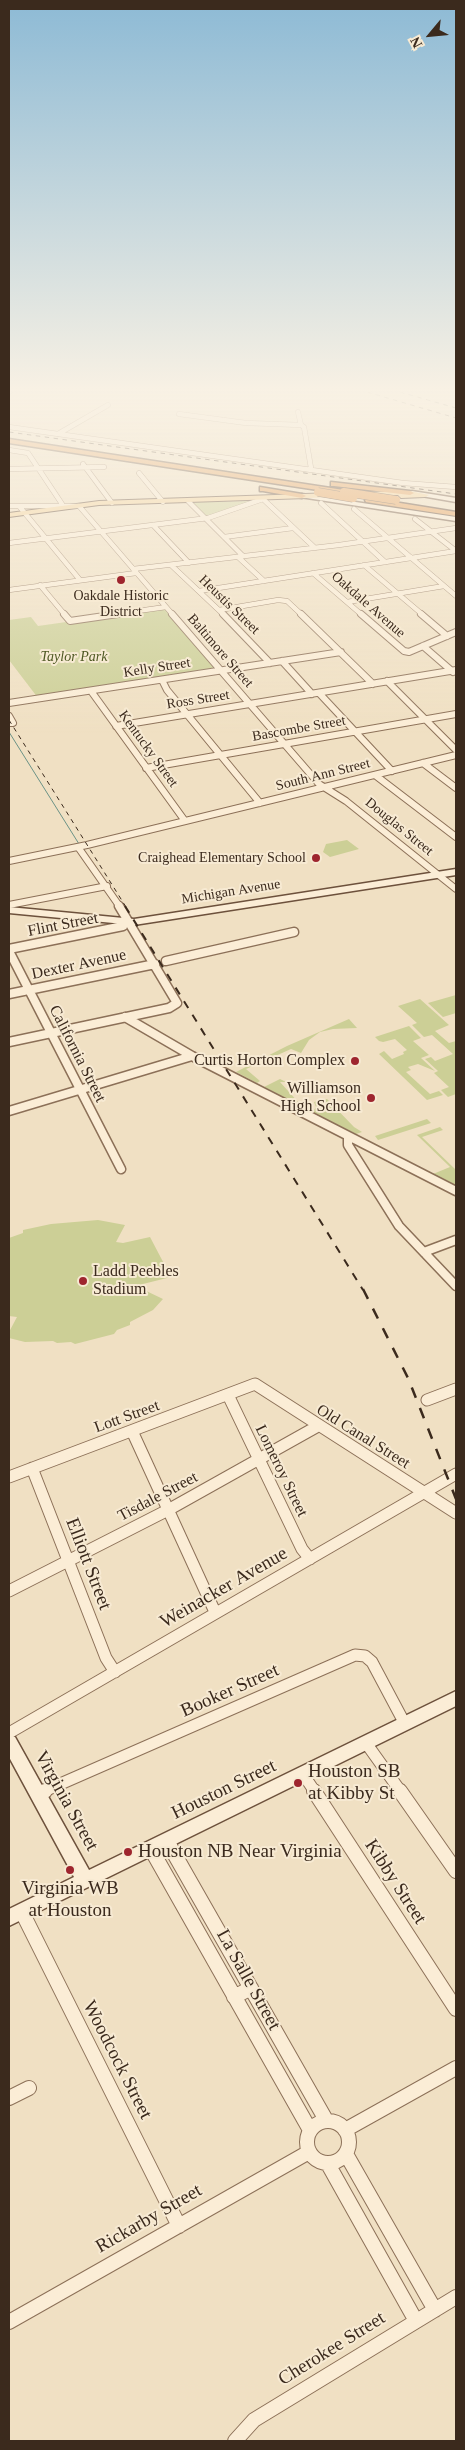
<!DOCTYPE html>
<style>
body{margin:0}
#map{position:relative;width:465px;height:2450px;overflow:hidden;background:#f0e0c3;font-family:"Times New Roman",serif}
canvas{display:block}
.frame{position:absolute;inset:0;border:10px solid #3b2a1d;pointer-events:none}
.north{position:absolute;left:405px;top:10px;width:50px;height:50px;-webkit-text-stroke:4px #f7ead3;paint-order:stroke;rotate:242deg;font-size:14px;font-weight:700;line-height:20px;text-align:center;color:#3b2a1d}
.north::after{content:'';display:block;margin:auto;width:18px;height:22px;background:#3b2a1d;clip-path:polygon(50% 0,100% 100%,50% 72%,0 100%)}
</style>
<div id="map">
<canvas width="465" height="2450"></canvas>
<div class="frame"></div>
<div class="north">N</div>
</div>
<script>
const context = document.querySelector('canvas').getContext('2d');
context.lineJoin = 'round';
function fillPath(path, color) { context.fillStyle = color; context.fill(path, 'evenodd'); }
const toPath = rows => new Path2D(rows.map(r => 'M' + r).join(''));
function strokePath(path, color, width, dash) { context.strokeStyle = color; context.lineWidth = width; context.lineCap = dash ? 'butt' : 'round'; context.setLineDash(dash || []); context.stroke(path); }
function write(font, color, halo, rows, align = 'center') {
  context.font = font + ' "Times New Roman",serif'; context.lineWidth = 4; context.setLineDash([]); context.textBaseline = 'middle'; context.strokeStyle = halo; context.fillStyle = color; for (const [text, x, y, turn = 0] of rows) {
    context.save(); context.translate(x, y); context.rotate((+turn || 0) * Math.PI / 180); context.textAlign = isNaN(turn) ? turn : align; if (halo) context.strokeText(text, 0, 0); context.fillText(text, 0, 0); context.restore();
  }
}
const green = toPath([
 [253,501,207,517,192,502],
 [165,608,221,670,38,698,9,660,9,620,31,617,38,626],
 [347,840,359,849,330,857,323,852,326,844],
 [456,995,456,1013,443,1017,428,1003],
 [420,999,449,1025,435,1031,449,1043,456,1041,456,1094,448,1097,441,1090,449,1087,434,1073,438,1071,425,1059,431,1057,435,1061,453,1054,432,1035,424,1037,412,1025,417,1023,398,1006],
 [349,1019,357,1028,333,1029,320,1032,309,1040,301,1053,291,1049,246,1069,260,1081,257,1083,236,1072,287,1046],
 [409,1026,421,1038,413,1041,429,1055,421,1058,435,1071,418,1064,408,1067,411,1070,406,1072,430,1094,439,1091,443,1095,427,1100,379,1054,384,1051,392,1059,404,1054,403,1052,407,1050,395,1039,383,1042,379,1041,375,1037],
 [280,1079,286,1082,280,1082,299,1103,307,1104,307,1109,264,1087],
 [327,1099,354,1127,362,1132,356,1134,313,1112,316,1107,314,1102],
 [427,1119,431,1123,378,1140,375,1136],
 [440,1127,443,1130,422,1137,456,1170,456,1185,433,1174,450,1167,417,1135],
 [98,1220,125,1225,116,1242,123,1243,150,1237,171,1277,143,1284,140,1288,163,1299,153,1310,130,1322,130,1325,117,1330,114,1334,75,1344,71,1342,57,1343,53,1341,25,1342,9,1338,9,1332,17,1317,9,1316,9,1238,23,1233,23,1230,51,1224]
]);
const stream = toPath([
 [9,395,13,392],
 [9,732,79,844]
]);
const streetFar4 = toPath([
 [298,412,301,425,304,427,311,468,309,469],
 [179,414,246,423,301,425],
 [9,427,403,483,456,487],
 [58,434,108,405],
 [9,450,28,453,62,504],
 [83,464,112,503],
 [9,469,104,467],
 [139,473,163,502],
 [188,501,243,556],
 [321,503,385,562],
 [9,506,79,506,173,615],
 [19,506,80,580],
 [354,509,456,596],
 [415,519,456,551],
 [153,525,189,563],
 [224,537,293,528],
 [9,543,208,518,263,499,315,548],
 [238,557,264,581],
 [171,565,224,615],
 [364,565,423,615],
 [133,569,339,545,456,528],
 [313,573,362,615],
 [40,585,65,615],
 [9,590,136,573],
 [199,591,456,551],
 [347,602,444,586],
 [219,610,278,600,287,601,302,615],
 [109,615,166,607]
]);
const streetFar3 = toPath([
 [64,614,70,621,118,614],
 [172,614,319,784,346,801,456,889],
 [223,614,270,663],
 [301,614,373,684],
 [361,614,404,651,409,652,456,632],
 [421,614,447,636],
 [423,646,453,672],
 [282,661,312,694],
 [162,680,167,690,260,803],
 [387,681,456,750],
 [91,691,185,821],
 [319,693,392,771],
 [9,703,341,652],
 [9,716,13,723,9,723],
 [116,726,456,670],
 [423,763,456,788],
 [146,768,456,714],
 [375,775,456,837],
 [78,847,120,907],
 [9,861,87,845,456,755],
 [9,905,107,886]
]);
const streetFar2 = toPath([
 [9,949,123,926],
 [9,951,121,1169],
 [166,961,294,932],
 [9,994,155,964],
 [125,1017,192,1056,456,1191],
 [9,1042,169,1008,177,1003,119,906],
 [9,1111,192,1056],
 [348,1137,348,1145,399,1226,456,1286],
 [424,1252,456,1240]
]);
const streetFar1 = toPath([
 [228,1395,302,1549,310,1559],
 [427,1400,456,1389],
 [132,1431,215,1612],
 [32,1468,106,1658,115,1672],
 [9,1477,255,1384,456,1513],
 [9,1591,168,1510,318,1426],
 [9,1733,456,1474],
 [366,1743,401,1792],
 [303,1774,315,1792],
 [42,1792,355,1655,365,1656,372,1662,405,1724]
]);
const street = toPath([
 [314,1791,456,2009],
 [400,1791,456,1871],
 [38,1794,45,1791],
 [167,1841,326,2120],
 [151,1849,310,2130],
 [22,1912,179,2226],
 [234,1997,251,1988],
 [9,2098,29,2088],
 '307 2142a21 21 0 1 1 42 0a21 21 0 1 1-42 0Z',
 [345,2130,456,2068],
 [346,2154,435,2310],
 [328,2164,416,2321],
 [9,2322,309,2152],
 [235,2441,254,2420,456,2297]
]);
const secondary = toPath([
 [412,491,456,498,456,502,410,494,409,493,412,491],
 [302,494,456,517,456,521,300,497,300,495,302,494],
 [456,869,456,875,134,925,9,913,9,907,134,919,456,869],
 [456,1691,456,1706,9,1926,9,1909,74,1877,9,1757,9,1735,15,1737,89,1870,456,1691]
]);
const primary = toPath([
 [410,491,429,495,425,497,401,498,398,495,366,496,362,494,366,492,410,491],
 [334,493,337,493,337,497,99,505,9,517,9,513,99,501,334,493]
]);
const highway = toPath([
 [9,439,344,490,348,492,344,494,9,443,9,439],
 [331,482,410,491,414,493,410,495,334,486,331,486,331,482],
 [260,487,302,494,306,496,302,498,263,491,260,491,260,487],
 [369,498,456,512,456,516,366,502,365,500,369,498]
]);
const railFar2 = toPath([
 [367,392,456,418],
 [400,392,456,408],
 [9,432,456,494],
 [9,720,126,907]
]);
const railFar1 = toPath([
 [125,906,363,1290]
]);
const rail = toPath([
 [363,1289,408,1378,456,1499]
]);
const highwayBridge = toPath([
 [318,492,353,498],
 [344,492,396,500]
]);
const markers = [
 [121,580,5,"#9e252e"],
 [316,858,5,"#9e252e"],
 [355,1061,5,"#9e252e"],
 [371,1098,5,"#9e252e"],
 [83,1281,5,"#9e252e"],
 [298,1783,5,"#9e252e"],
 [128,1852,5,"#9e252e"],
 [70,1870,5,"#9e252e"]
];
const farPoinames = [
 ["Oakdale Historic",121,596],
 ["District",121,612],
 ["Craighead Elementary School",306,858,"right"]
];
const farStreetnames = [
 ["Heustis Street",229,605,44],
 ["Oakdale Avenue",368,605,41],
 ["Baltimore Street",220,651,49],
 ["Kelly Street",157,668,-9],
 ["Ross Street",198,700,-9],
 ["Bascombe Street",299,729,-10],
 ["Kentucky Street",148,749,54],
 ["South Ann Street",323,775,-14],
 ["Douglas Street",399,827,39],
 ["Michigan Avenue",231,892,-9]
];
const farParknames = [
 ["Taylor Park",74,657]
];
const streetNames = [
 ["Flint Street",63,925,-11],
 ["Dexter Avenue",79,965,-12],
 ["California Street",77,1054,63],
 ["Lott Street",127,1417,-20],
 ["Old Canal Street",363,1437,32],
 ["Lomeroy Street",281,1471,64],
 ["Tisdale Street",158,1497,-28]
];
const poiNames = [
 ["Curtis Horton Complex",345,1061],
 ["Williamson",361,1089],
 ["High School",361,1107],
 ["Ladd Peebles",93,1272,"left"],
 ["Stadium",93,1290,"left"]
];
const nearStreetnames = [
 ["Elliott Street",88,1564,69],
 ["Weinacker Avenue",224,1588,-30],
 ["Booker Street",230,1691,-24],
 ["Houston Street",224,1790,-26],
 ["Virginia Street",66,1801,61],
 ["Kibby Street",395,1882,57],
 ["La Salle Street",248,1980,61],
 ["Woodcock Street",117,2060,63],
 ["Rickarby Street",149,2219,-30],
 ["Cherokee Street",332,2349,-32]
];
const nearPoinames = [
 ["Houston SB",308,1772],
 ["at Kibby St",308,1794],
 ["Houston NB Near Virginia",138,1852],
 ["Virginia WB",70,1889,"center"],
 ["at Houston",70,1911,"center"]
];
fillPath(green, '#cccf96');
strokePath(stream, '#6b9286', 1);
strokePath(streetFar4, '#8c7058', 5.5);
strokePath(streetFar3, '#8c7058', 8);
strokePath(streetFar2, '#8c7058', 11);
strokePath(streetFar1, '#8c7058', 13);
strokePath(street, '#8c7058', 16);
strokePath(secondary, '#6d513c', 3);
strokePath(primary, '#593f2d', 2);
strokePath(highway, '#593f2d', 3);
strokePath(streetFar4, '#fbedd6', 4.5);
strokePath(streetFar3, '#fbedd6', 6);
strokePath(streetFar2, '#fbedd6', 8);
strokePath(streetFar1, '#fbedd6', 11);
strokePath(street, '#fbedd6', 14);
fillPath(secondary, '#fbedd6');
fillPath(primary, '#f5d399');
fillPath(highway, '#e4994f');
strokePath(railFar2, '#3b2a1d', 1, [4.5, 4.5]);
strokePath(railFar1, '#3b2a1d', 2, [8, 8]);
strokePath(rail, '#3b2a1d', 2.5, [11, 11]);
strokePath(highwayBridge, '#593f2d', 9, []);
strokePath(highwayBridge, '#e4994f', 8);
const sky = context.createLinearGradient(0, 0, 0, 735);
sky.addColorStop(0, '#8dbad5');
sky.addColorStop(0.53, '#f8f1e4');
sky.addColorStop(1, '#f8f1e400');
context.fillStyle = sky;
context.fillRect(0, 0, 465, 735);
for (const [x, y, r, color] of markers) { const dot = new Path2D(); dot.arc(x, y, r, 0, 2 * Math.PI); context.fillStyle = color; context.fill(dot); strokePath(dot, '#f7ead3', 2); }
write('14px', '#3b2a1d', '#f7ead3', farPoinames);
write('14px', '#3b2a1d', '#f7ead3', farStreetnames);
write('italic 14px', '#4e5823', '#f7ead3', farParknames);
write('16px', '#3b2a1d', '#f7ead3', streetNames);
write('16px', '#3b2a1d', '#f7ead3', poiNames, 'right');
write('19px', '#3b2a1d', '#f7ead3', nearStreetnames);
write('19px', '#3b2a1d', '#f7ead3', nearPoinames, 'left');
</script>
